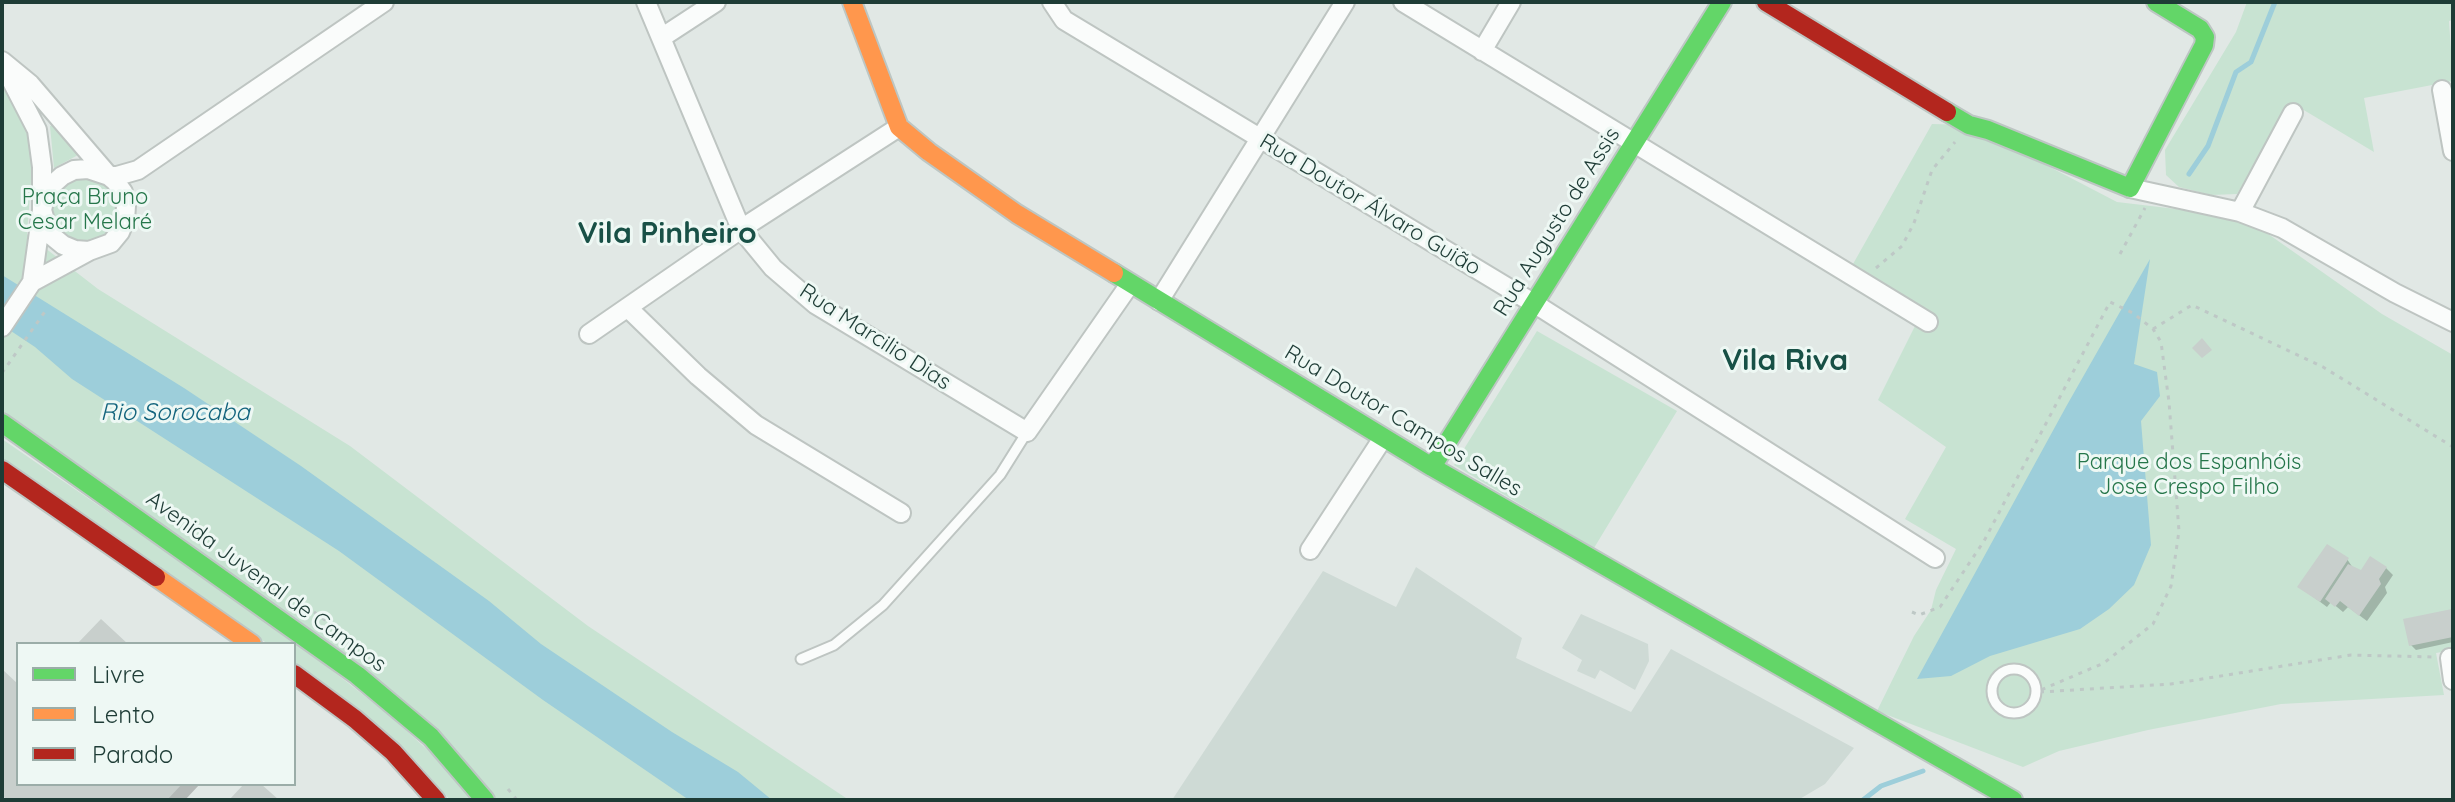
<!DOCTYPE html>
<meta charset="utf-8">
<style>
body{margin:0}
#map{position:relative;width:2455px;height:802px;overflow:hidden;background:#e1e8e5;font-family:Quicksand,sans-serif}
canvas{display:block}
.frame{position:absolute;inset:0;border:4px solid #1e3c36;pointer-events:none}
.legend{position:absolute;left:16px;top:642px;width:280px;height:144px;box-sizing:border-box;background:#eef8f4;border:2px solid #9bada8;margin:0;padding:10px 14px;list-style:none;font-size:24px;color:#1e3c36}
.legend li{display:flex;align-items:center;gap:16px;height:40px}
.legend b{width:40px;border:2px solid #9bada8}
</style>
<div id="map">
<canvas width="2455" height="802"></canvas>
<div class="frame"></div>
<ul class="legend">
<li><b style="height:10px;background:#63d668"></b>Livre</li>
<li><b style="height:10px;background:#ff974d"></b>Lento</li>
<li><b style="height:10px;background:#b3261e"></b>Parado</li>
</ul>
</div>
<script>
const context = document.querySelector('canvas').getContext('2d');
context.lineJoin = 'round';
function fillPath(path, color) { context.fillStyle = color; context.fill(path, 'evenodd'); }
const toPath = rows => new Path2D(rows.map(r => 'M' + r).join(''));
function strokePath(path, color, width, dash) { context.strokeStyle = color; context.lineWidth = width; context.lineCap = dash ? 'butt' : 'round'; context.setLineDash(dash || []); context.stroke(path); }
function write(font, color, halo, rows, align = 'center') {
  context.font = font + ' Quicksand,sans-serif'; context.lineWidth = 6; context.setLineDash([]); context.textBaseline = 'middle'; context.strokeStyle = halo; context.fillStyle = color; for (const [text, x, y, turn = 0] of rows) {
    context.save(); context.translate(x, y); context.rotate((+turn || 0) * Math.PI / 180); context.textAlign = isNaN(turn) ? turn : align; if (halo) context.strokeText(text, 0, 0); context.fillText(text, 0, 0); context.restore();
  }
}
const built = toPath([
 [1416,567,1522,638,1516,658,1631,712,1671,649,1854,748,1825,784,1798,800,1172,800,1323,571,1396,607],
 [1581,614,1648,644,1649,661,1635,690,1600,670,1595,679,1577,671,1582,660,1562,648]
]);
const green = toPath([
 [2247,2,2453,2,2453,20,2449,21,2453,81,2364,98,2374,152,2292,103,2237,194,2211,195,2179,187,2166,175,2165,150,2236,32],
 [2,88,15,103,23,120,33,155,27,234,98,289,350,446,588,626,849,800,497,800,2,411],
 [1932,124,1969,125,2117,202,2244,217,2382,314,2453,355,2453,650,2436,653,2444,695,2281,704,2148,730,2059,751,2023,767,1877,711,1914,636,1931,610,1936,590,1956,549,1905,519,1946,447,1878,400,1921,314,1853,264],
 [53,125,78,155,54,168,50,126],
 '52 210a33 33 0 1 1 66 0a33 33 0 1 1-66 0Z',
 [1537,331,1677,411,1594,548,1454,465],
 [2,439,304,647,376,703,433,755,472,800,450,800,417,762,365,714,294,662,294,644,268,644,2,463]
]);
const water = toPath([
 [2150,259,2134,364,2157,372,2160,396,2141,421,2151,545,2134,585,2109,609,2080,629,1990,656,1951,676,1917,679,2067,405],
 [2,275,184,388,301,466,489,601,541,644,672,732,738,772,772,800,689,800,543,700,339,551,72,379,35,347,2,325]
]);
const shadow = toPath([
 [2347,559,2353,568,2361,572,2386,568,2393,575,2385,587,2387,593,2367,621,2348,607,2343,612,2331,602,2327,607,2300,587],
 [2451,611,2453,642,2416,650,2411,645],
 [2,672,18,687,18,784,200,784,185,800,10,800,2,793]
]);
const stream = toPath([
 [2189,174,2208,146,2236,72,2251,62,2275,2],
 [1863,800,1881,786,1923,771]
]);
const building = toPath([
 [2202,338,2212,350,2202,358,2192,348],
 [2327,544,2349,558,2320,602,2297,587],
 [2370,556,2387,567,2379,579,2381,584,2359,616,2340,601,2335,607,2325,599,2348,564,2361,570],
 [2452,609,2453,637,2409,646,2403,619],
 [101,619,128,644,77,644],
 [2,669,18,684,18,784,182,784,167,800,7,800,2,795],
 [244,784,261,784,279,800,229,800]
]);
const path = toPath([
 [2120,254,2145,208],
 [1876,268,1902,246,1914,223,1932,170,1955,142],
 [2153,329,2192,305,2323,367,2453,447],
 [2,373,46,310],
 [314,612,350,638],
 [1912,612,1919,615,1940,607,1984,541,2110,302,2133,313,2153,329,2161,342,2169,402,2179,531,2171,586,2153,624,2104,663,2036,692],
 [2040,692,2171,684,2351,655,2434,657],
 [508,789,517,800]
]);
const lane = toPath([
 [801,659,834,645,883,605,1000,475,1027,432],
 '1992 691a22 22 0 1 1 44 0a22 22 0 1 1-44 0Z'
]);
const street = toPath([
 [646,2,741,229,773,268,815,304,1027,432,1130,284],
 [1052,2,1064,20,1543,309,1935,558],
 [1403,2,1928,322],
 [661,38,716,2],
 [1482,51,1511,2],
 [2,61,30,84,109,176,115,181,123,192,126,206,125,220,120,232,111,243,89,251,75,250,63,245,52,236,46,224,42,210,45,197,52,185,62,176,74,170,88,169,109,176,117,176,138,170,384,2],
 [2442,90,2453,151],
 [2130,188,2240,212,2282,228,2395,293,2453,322],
 [2240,212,2293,113],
 [32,282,89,251],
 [1159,301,1345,2],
 [628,308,698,376,756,425,901,513],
 [2,327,32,282,42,210,42,167,37,130,5,68],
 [589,334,741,229,899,127],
 [1310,550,1383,438],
 [2450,658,2453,680]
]);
const fast = toPath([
 [1947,112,1969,125,1988,130,2130,188,2204,45,2205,37,2200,29,2156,2],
 [1114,273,1432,467,2013,800],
 [2,423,357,675,431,737,485,800],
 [1432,467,1722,2]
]);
const slow = toPath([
 [852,2,899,127,929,152,1017,214,1114,273],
 [156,577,252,644]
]);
const jam = toPath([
 [1766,2,1947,112],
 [2,470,156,577],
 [294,674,355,719,393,752,436,800]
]);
const parkNames = [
 ["Praça Bruno",85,197],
 ["Cesar Melaré",85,222],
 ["Parque dos Espanhóis",2189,462],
 ["Jose Crespo Filho",2189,487]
];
const streetNames = [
 ["Rua Doutor Álvaro Guião",1370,205,31],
 ["Rua Augusto de Assis",1557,222,-58],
 ["Rua Marcilio Dias",875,337,33],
 ["Rua Doutor Campos Salles",1403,421,31],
 ["Avenida Juvenal de Campos",266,582,36]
];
const waterNames = [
 ["Rio Sorocaba",175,413]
];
const districtNames = [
 ["Vila Pinheiro",667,234],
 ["Vila Riva",1785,361]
];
fillPath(built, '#cedad5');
fillPath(green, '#c8e3d2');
fillPath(water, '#9dceda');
fillPath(shadow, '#0003');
strokePath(stream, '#9dceda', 5);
fillPath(building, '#c8cfcc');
strokePath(lane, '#bec5c2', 13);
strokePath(street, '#bec5c2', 22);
strokePath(fast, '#bdc6c3', 22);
strokePath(slow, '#bdc6c3', 22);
strokePath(jam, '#bdc6c3', 22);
strokePath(path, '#bec8c6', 3, [4, 6]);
strokePath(lane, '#fafcfb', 9);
strokePath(street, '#fafcfb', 18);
strokePath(fast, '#63d668', 18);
strokePath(slow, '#ff974d', 18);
strokePath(jam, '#b3261e', 18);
write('22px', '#25764a', '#eef8f4', parkNames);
write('22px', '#1e3c36', '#eef8f4', streetNames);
write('italic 24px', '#13647d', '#eef8f4', waterNames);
write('bold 30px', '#185046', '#eef8f4', districtNames);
</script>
